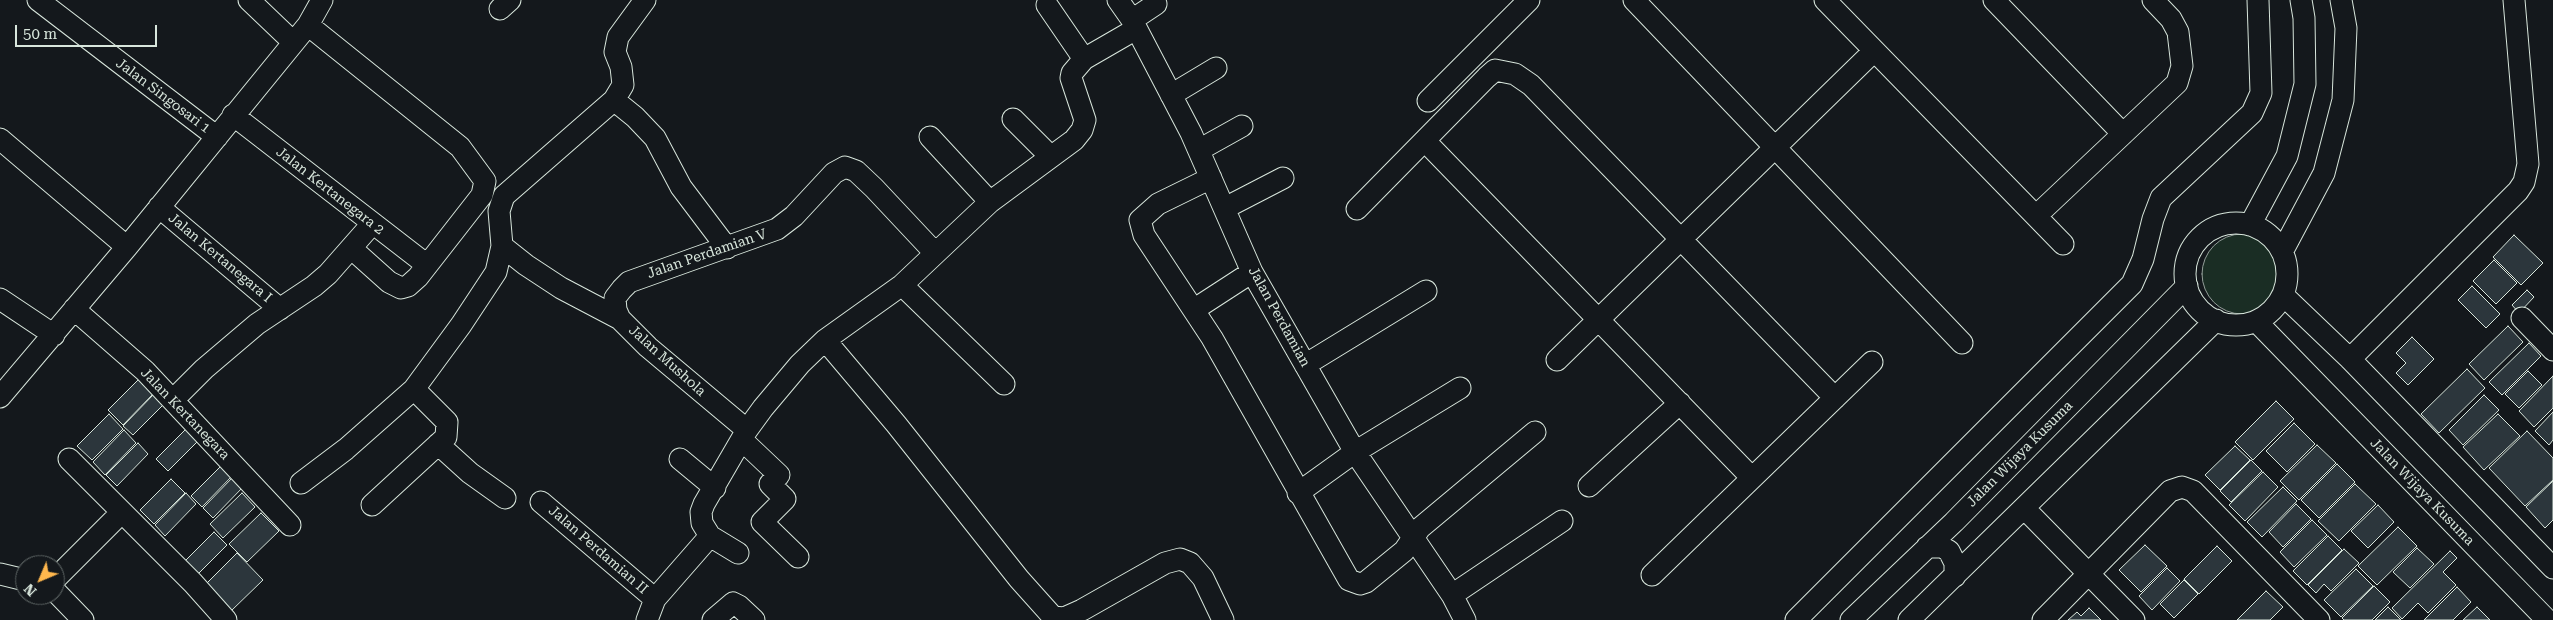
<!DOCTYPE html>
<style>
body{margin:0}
#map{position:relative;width:2553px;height:620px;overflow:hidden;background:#14181c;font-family:"Roboto Serif",serif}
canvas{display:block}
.north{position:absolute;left:15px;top:555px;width:50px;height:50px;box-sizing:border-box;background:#14181c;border:1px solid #626a69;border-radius:50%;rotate:225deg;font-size:14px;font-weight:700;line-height:20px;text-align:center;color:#d8e6dc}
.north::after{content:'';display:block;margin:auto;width:18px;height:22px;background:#ffb74d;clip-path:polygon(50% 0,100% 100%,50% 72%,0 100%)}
.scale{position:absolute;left:15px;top:25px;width:142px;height:22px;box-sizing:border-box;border:2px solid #d8e6dc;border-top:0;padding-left:6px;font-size:15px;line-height:18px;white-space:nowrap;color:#d8e6dc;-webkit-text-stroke:4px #14181c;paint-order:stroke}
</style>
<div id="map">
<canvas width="2553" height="620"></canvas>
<div class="north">N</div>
<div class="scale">50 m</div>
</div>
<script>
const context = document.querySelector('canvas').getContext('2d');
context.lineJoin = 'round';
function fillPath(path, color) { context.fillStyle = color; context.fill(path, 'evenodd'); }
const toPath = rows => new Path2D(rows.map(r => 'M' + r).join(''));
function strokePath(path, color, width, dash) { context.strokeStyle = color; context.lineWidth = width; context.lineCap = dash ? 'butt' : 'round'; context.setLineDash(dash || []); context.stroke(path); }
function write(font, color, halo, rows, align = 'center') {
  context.font = font + ' "Roboto Serif",serif'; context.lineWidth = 4; context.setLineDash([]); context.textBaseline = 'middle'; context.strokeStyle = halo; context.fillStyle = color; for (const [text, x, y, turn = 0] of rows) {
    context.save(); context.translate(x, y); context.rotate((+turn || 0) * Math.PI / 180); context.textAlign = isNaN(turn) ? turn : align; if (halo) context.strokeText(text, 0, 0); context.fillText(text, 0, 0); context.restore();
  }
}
const green = toPath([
 '2202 274a40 40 0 1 1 80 0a40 40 0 1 1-80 0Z'
]);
const building = toPath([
 [2514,235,2543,263,2521,285,2493,257,2514,235],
 [2494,260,2517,283,2496,304,2473,281,2494,260],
 [2472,286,2500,314,2486,328,2458,300,2472,286],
 [2527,290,2534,297,2519,313,2512,305,2527,290],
 [2508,326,2523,342,2484,380,2469,364,2508,326],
 [2412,337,2434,359,2408,385,2396,373,2406,363,2396,353,2412,337],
 [2529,343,2541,356,2502,395,2489,382,2529,343],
 [2467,369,2485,388,2439,433,2421,414,2467,369],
 [2528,371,2542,385,2519,408,2505,394,2528,371],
 [2553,376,2553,408,2534,427,2519,411,2553,376],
 [139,379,154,393,123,425,108,410,139,379],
 [154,394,164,404,133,435,123,426,154,394],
 [2484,395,2499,410,2463,445,2449,430,2484,395],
 [2276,401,2294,419,2253,460,2235,442,2276,401],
 [2553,412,2553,440,2549,445,2535,431,2553,412],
 [109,414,123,429,92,460,77,446,109,414],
 [2498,414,2520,436,2484,470,2463,447,2498,414],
 [2294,423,2315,444,2287,472,2266,451,2294,423],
 [188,427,200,439,168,471,156,459,188,427],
 [124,430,136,443,105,475,93,462,124,430],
 [2527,431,2553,458,2553,480,2525,506,2489,468,2527,431],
 [138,443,148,454,117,486,106,475,138,443],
 [2317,445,2336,463,2299,500,2280,481,2317,445],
 [2235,446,2250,460,2220,490,2205,475,2235,446],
 [2251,460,2262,471,2231,502,2220,491,2251,460],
 [223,464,233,475,202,507,191,496,223,464],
 [2337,464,2355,482,2319,518,2301,500,2337,464],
 [2263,472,2278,487,2245,521,2229,505,2263,472],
 [234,476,244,486,213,518,203,508,234,476],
 [171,479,185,493,154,524,140,510,171,479],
 [2553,481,2553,520,2545,528,2526,507,2553,481],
 [2355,484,2376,504,2339,541,2318,521,2355,484],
 [2283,487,2297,501,2262,537,2247,522,2283,487],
 [186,493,196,504,165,536,155,525,186,493],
 [242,493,255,507,223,538,210,524,242,493],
 [2296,504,2311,519,2283,547,2269,532,2296,504],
 [2378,505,2394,522,2368,548,2351,531,2378,505],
 [261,513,279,531,247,562,229,544,261,513],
 [2312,520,2327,535,2294,567,2280,552,2312,520],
 [2398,527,2417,546,2377,585,2358,566,2398,527],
 [214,532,227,545,196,576,183,563,214,532],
 [2328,536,2342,550,2307,585,2293,571,2328,536],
 [2145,545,2167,566,2141,592,2119,570,2145,545],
 [2217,546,2232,561,2199,594,2184,579,2217,546],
 [2417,548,2434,564,2410,588,2393,572,2417,548],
 [2344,549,2359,563,2331,591,2324,584,2316,593,2308,585,2344,549],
 [2450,551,2457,558,2443,572,2456,585,2428,613,2418,603,2402,619,2392,608,2450,551],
 [237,553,263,580,231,611,205,585,237,553],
 [2167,568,2180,581,2152,610,2139,596,2167,568],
 [2356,569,2373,586,2341,617,2324,600,2356,569],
 [2184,580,2198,594,2174,618,2160,604,2184,580],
 [2374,586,2390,602,2372,620,2344,620,2342,618,2374,586],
 [2457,587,2471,602,2453,620,2424,620,2457,587],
 [2266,591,2283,607,2270,620,2237,620,2266,591],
 [2388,607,2401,620,2375,620,2388,607],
 [2477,607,2490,620,2463,620,2477,607],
 [2089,608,2101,620,2068,620,2077,612,2081,616,2089,608]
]);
const minor = toPath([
 [38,0,217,137],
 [249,0,293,42],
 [1118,0,1132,20,1191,133,1252,272,1355,452,1452,595,1465,620],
 [1634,0,1962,343],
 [1825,0,2063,244],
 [1994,0,2123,134],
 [1047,5,1084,59],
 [500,9,510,0],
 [1132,20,1156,4],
 [308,25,460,147,485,181,482,195,418,277,408,286,401,288,389,282,351,248],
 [1171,95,1216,68],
 [614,100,635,117,655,138,681,187,727,248],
 [1428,101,1529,0],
 [233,115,427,265],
 [1013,119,1050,156],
 [930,137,990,202],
 [0,139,127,247],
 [1425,141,1752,478],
 [1199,150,1242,126],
 [1211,178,1158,204,1140,220,1144,235,1212,338,1349,580,1360,584,1366,582,1404,551,1420,528,1535,432],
 [159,207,280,309],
 [1225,208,1283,178],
 [1357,209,1487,77,1495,70,1515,74,1531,85,1835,398],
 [2036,216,2177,83,2182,66,2178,32,2171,19,2153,0],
 '2185 274a51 51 0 1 1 102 0a51 51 0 1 1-102 0Z',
 [2250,225,2287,156,2305,84,2304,18,2301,0],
 [502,246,526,265,561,288,620,319],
 [2282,252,2324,173,2343,100,2346,28,2341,0],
 [902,285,1004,384],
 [2283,295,2350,359,2553,568],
 [0,299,54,335],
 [74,309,145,371,290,525],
 [1195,309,1252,272],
 [2522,318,2553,350],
 [2256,321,2547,620],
 [825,340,896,424,1019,579,1053,617,1064,618,1082,610,1165,563,1180,559,1190,563,1203,578,1223,620],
 [2350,359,2518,191,2524,182,2528,164,2514,0],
 [1557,360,1874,51],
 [1305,365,1426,291],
 [0,397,127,247,308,25,322,0],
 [173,400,204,369,257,324,314,286,328,274,372,224],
 [747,430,648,347,620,319,616,310,615,298,622,289,629,282,777,229,794,216,834,173,845,167,856,171,874,188,935,253],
 [742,440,779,475,770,484,785,499,762,522,798,557],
 [438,444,470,473,505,498],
 [69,459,193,583,226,620],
 [680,459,715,488],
 [301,483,346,449,414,389,461,325,496,272,502,246,499,211,504,196,614,100,623,85,621,67,615,52,618,37,645,0],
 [1589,486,1680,403],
 [1298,493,1355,452,1460,388],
 [541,502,655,599],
 [372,505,446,437,447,422,414,389],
 [2024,508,2134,620],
 [710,536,738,553],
 [1927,547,1942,547,1949,551,1955,563,1955,576],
 [0,574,25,580],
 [1652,575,1872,362],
 [55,579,122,512],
 [55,591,83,620],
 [1452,595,1562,521],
 [647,620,655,599,710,536,702,523,701,512,704,504,747,430,763,408,800,364,825,340,902,285,990,202,1074,140,1082,130,1085,120,1071,78,1072,73,1084,59,1136,29],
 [713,620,733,603,739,606,754,620],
 [1796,620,2132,284,2143,259,2153,219,2161,198,2252,113,2261,93,2258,0],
 [1851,620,1954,522,2187,286],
 [1909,620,2216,320],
 [2043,620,2170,491,2182,487,2193,491,2319,620]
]);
const streetNames = [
 ["Jalan Singosari 1",163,96,37],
 ["Jalan Kertanegara 2",330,191,38],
 ["Jalan Perdamian V",707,254,-19],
 ["Jalan Kertanegara I",220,258,40],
 ["Jalan Perdamian",1279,317,61],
 ["Jalan Mushola",667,361,42],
 ["Jalan Kertanegara",185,414,46],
 ["Jalan Wijaya Kusuma",2020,454,-45],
 ["Jalan Wijaya Kusuma",2422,492,46],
 ["Jalan Perdamian II",598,550,41]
];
fillPath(green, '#1a2d24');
strokePath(green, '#939e99', 1);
fillPath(building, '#2c363c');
strokePath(building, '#d8e6dc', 1);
strokePath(minor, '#d8e6dc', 23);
strokePath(minor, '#14181c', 21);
write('14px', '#d8e6dc', '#14181c', streetNames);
</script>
